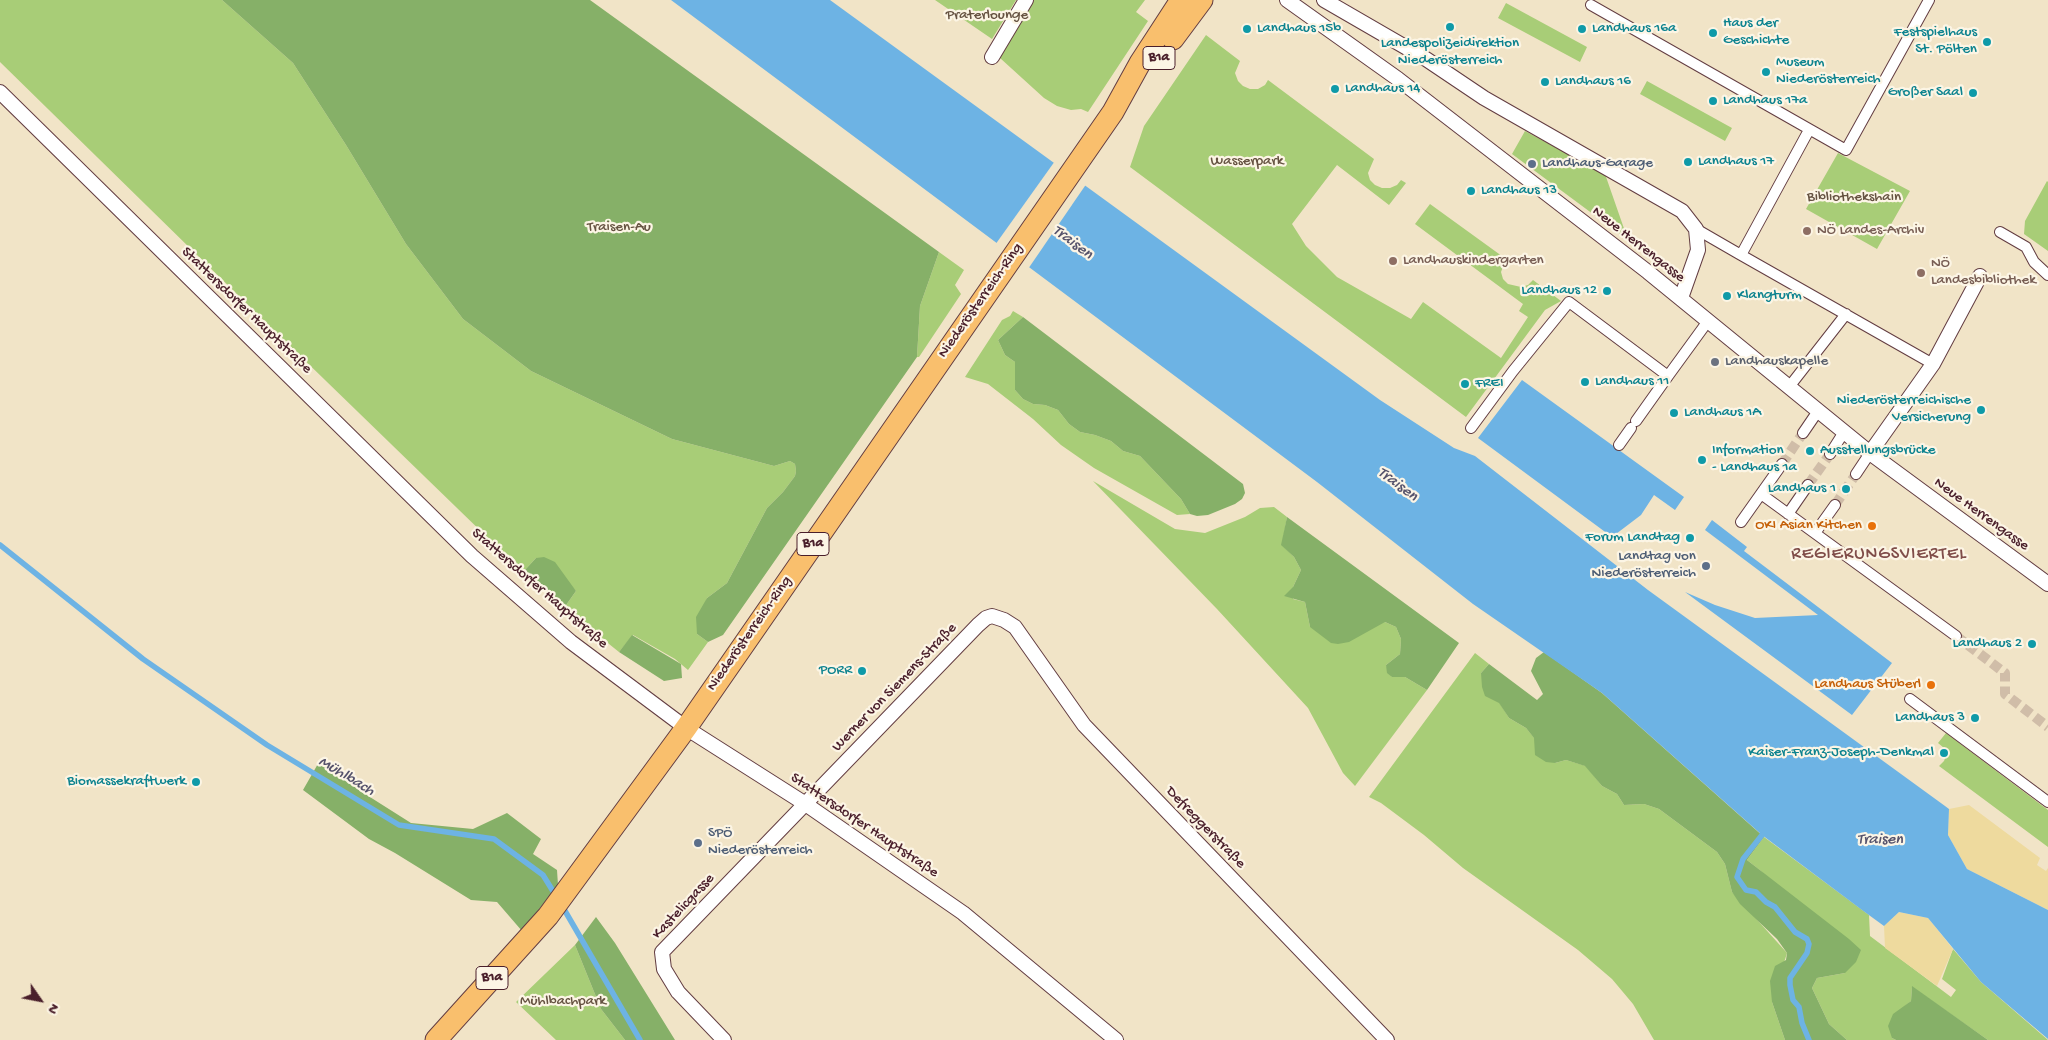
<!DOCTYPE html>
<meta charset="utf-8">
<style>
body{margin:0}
#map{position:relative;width:2048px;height:1040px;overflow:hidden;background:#f1e4c7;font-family:"Gochi Hand",sans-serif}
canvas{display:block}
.north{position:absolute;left:15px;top:975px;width:50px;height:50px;-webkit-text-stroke:4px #fcf5e5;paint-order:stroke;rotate:123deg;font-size:14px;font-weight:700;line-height:20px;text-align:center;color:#4a1f2b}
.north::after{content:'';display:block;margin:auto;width:18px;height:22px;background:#4a1f2b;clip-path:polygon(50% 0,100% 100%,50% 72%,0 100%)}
</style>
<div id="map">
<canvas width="2048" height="1040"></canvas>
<div class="north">N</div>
</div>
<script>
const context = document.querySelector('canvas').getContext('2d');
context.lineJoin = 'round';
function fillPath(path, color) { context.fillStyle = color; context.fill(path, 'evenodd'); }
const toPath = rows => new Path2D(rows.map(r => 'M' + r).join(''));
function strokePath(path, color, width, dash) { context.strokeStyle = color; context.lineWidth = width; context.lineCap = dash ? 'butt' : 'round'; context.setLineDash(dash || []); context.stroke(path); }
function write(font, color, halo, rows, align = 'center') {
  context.font = font + ' "Gochi Hand",sans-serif'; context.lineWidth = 4.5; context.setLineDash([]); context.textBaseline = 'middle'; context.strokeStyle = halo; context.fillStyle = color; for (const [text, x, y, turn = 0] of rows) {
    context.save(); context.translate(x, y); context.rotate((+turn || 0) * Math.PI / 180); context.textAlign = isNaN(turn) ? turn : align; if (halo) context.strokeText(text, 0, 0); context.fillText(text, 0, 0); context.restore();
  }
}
const green = toPath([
 [0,0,222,0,293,63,346,145,406,244,463,319,531,371,672,439,774,466,790,461,795,464,796,471,795,476,783,492,767,508,727,583,707,598,697,634,708,642,688,670,675,659,633,635,619,652,564,608,576,591,536,558,523,572,292,348,0,62],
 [935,0,1016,0,992,39],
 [1034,0,1145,0,1136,12,1148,21,1088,112,1081,109,1071,110,1057,106,1044,98,1000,58],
 [1506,3,1587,47,1580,62,1498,18],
 [1206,35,1240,61,1235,73,1238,81,1243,86,1250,89,1258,89,1265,85,1268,80,1374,159,1368,173,1370,180,1375,185,1382,188,1390,188,1397,185,1401,180,1406,183,1389,205,1337,165,1292,224,1306,246,1337,277,1411,319,1423,302,1501,358,1528,317,1519,311,1523,304,1415,224,1430,204,1506,259,1501,272,1503,279,1508,284,1521,287,1528,285,1533,280,1561,301,1545,310,1466,417,1130,167,1144,126],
 [1647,81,1732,128,1725,141,1640,94],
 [1525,131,1605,174,1628,240,1512,154],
 [1838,153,1910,191,1877,249,1806,209],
 [2047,181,2048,182,2048,251,2024,234,2025,221],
 [939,252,964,270,955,285,961,294,919,357,917,357,920,306],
 [1013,311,1023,317,998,340,1005,355,1015,362,1015,390,1023,399,1033,404,1045,405,1058,410,1069,424,1080,432,1095,435,1111,441,1123,451,1140,456,1181,499,1190,514,1177,515,1094,468,1061,445,1033,419,988,384,965,377,1002,320,1010,316],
 [1093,481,1175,529,1205,533,1245,517,1260,508,1274,507,1287,517,1282,545,1294,557,1301,570,1293,587,1293,599,1305,602,1310,627,1385,622,1396,627,1401,639,1400,654,1386,665,1392,677,1405,677,1427,690,1355,786,1343,773,1308,708,1217,609],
 [1475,653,1489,664,1481,673,1509,718,1526,728,1555,763,1566,760,1586,766,1602,786,1617,794,1624,805,1644,804,1659,809,1717,852,1725,864,1732,892,1787,953,1772,1002,1785,1040,1654,1040,1633,1004,1612,979,1578,950,1463,868,1424,835,1381,803,1369,797],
 [1946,733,2048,810,2048,847,1939,766,1944,761,1947,753,1944,748,1938,743],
 [1764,837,1869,915,1870,936,1951,997,1956,990,1942,979,1953,949,1981,982,2048,1040,1988,1040,1912,987,1911,1001,1905,1006,1892,1038,1896,1040,1847,1040,1829,1024,1812,988,1817,978,1845,973,1761,871,1747,860],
 [575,945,601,1009,625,1040,556,1040,516,1002]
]);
const forest = toPath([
 [222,0,590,0,939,252,920,306,917,357,723,635,708,642,697,634,696,617,707,598,727,583,767,508,783,492,795,476,796,471,795,464,790,461,774,466,672,439,531,371,463,319,406,244,346,145,293,63],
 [1023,317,1243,484,1245,493,1242,499,1235,504,1208,515,1197,516,1190,514,1181,499,1140,456,1123,451,1111,441,1095,435,1080,432,1069,424,1058,410,1045,405,1033,404,1023,399,1015,390,1015,362,1005,355,998,340],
 [1287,517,1459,643,1427,690,1405,677,1392,677,1387,673,1386,665,1400,654,1401,639,1396,627,1385,622,1349,642,1338,644,1331,643,1310,627,1305,602,1284,596,1293,587,1301,570,1294,557,1281,545],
 [544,557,555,562,576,591,564,608,523,572,536,558],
 [632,635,681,664,682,678,664,681,619,652],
 [1544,652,1602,693,1764,837,1747,860,1849,939,1861,950,1856,962,1845,973,1817,978,1812,988,1829,1024,1847,1040,1785,1040,1772,1002,1770,981,1775,966,1786,960,1787,953,1777,939,1740,904,1732,892,1725,864,1717,852,1659,809,1644,804,1624,805,1617,794,1602,786,1585,766,1566,760,1555,763,1546,762,1535,755,1534,738,1526,728,1509,718,1499,703,1485,696,1482,687,1481,673,1489,664,1537,700,1543,694,1531,671,1536,658],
 [319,762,362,792,411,823,473,829,507,813,541,839,533,854,557,870,558,885,522,931,497,902,471,900,395,853,369,839,303,790],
 [596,917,615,943,675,1040,625,1040,601,1009,575,945],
 [1912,986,1988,1040,1896,1040,1892,1038,1888,1026,1893,1014,1911,1001]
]);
const sand = toPath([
 [1969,805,2040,858,2037,865,2046,871,2048,868,2048,910,1967,869,1948,835,1949,809],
 [1899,912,1928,918,1953,949,1937,986,1885,948,1884,926]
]);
const water = toPath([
 [671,0,830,0,1380,400,1454,448,1475,456,1648,590,1945,806,1949,809,1948,835,1967,869,2048,910,2048,1039,1981,982,1928,918,1899,912,1884,926,1862,910,1762,835,1602,693,1473,604,1317,482],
 [1522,380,1684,497,1675,510,1654,495,1641,515,1612,537,1478,438],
 [1712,520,1747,547,1744,551,1892,663,1852,715,1685,592,1715,605,1755,618,1818,615,1705,530]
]);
const pier = toPath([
 [1055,161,1087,183,1028,269,995,245]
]);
const stream = toPath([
 [0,545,143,659,267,745,399,825,494,839,543,875,556,896],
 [1762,835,1743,859,1737,877,1746,890,1756,892,1766,902,1775,907,1795,932,1807,939,1809,944,1807,953,1790,978,1790,985,1793,1000,1799,1007,1802,1023,1809,1040],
 [561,904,640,1040]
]);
const pedestrianTunnel = toPath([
 [1782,464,1803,433],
 [1808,485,1830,454],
 [1835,505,1856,474],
 [1956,636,2005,673,2005,694,2048,727]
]);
const pedestrian = toPath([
 [1591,5,1846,150,1929,0],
 [1696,229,1741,255,1809,130],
 [2000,232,2026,247,2034,262,2048,275],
 [1741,255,1933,364],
 [1789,387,1846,314],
 [1636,421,1668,376],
 [1471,428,1513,371,1569,302,1668,376,1708,321],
 [1803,433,1818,411],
 [1619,445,1631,428],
 [1830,454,1844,432],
 [1856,474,1870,453],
 [1761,494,1956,636],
 [1788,514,1808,485],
 [1741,522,1782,464],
 [1815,533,1835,505],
 [1910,699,2048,802]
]);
const minor = toPath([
 [1287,0,1398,79,1648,272,1870,453,2048,584],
 [1324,0,1426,59,1484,98,1682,211,1696,229,1698,250,1681,298],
 [992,57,1026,0],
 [0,92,472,556,571,642,686,728,804,803,963,913,1116,1040],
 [1870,453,1933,364,1980,276],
 [724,1040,678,992,664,969,662,952,978,625,986,618,992,616,1004,620,1015,627,1084,725,1387,1040]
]);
const primary = toPath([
 [1173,39,1202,0],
 [436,1040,548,916,686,728,1113,112,1140,63,1181,0]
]);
const markers = [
 [1450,27,5,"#0f9aa8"],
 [1247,29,5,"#0f9aa8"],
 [1582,29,5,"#0f9aa8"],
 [1713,33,5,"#0f9aa8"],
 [1987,42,5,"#0f9aa8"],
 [1766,72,5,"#0f9aa8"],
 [1545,82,5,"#0f9aa8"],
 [1335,89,5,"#0f9aa8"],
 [1973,93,5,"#0f9aa8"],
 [1713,101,5,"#0f9aa8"],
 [1688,162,5,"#0f9aa8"],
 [1532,164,5,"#5c6f8a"],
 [1471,191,5,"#0f9aa8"],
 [1807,231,5,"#8d6e63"],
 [1393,261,5,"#8d6e63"],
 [1921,273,5,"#8d6e63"],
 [1607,291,5,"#0f9aa8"],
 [1727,296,5,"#0f9aa8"],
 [1715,362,5,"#6b7280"],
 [1585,382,5,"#0f9aa8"],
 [1465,384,5,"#0f9aa8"],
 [1981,410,5,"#0f9aa8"],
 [1674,413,5,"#0f9aa8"],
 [1810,451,5,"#0f9aa8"],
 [1702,460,5,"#0f9aa8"],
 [1846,489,5,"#0f9aa8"],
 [1872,526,5,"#e8710a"],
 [1690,538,5,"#0f9aa8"],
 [1706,566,5,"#5c6f8a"],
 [2032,644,5,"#0f9aa8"],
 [862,671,5,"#0f9aa8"],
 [1931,685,5,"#e8710a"],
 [1975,718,5,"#0f9aa8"],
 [1944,753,5,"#0f9aa8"],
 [196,782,5,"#0f9aa8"],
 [698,843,5,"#5c6f8a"]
];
const shields = [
 [1159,58,32],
 [813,544,32],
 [492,978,32]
];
const shieldNames = [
 ["B1a",1159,58],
 ["B1a",813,544],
 ["B1a",492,978]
];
const parkNames = [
 ["Praterlounge",987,16],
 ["Wasserpark",1247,162],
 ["Bibliothekshain",1854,198],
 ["Traisen-Au",619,228],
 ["Mühlbachpark",563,1002]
];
const cultureNames = [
 ["Haus der",1723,24],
 ["Geschichte",1723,41],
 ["Landhaus 15b",1257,29],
 ["Landhaus 16a",1592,29],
 ["Festspielhaus",1977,33,"right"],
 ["St. Pölten",1977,50,"right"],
 ["Landespolizeidirektion",1450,44,"center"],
 ["Niederösterreich",1450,61,"center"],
 ["Museum",1776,63],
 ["Niederösterreich",1776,80],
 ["Landhaus 16",1555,82],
 ["Landhaus 14",1345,89],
 ["Großer Saal",1963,93,"right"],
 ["Landhaus 17a",1723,101],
 ["Landhaus 17",1698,162],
 ["Landhaus 13",1481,191],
 ["Landhaus 12",1597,291,"right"],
 ["Klangturm",1737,296],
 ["Landhaus 11",1595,382],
 ["FREI",1475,384],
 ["Niederösterreichische",1971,401,"right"],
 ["Versicherung",1971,418,"right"],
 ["Landhaus 1A",1684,413],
 ["Information",1712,451],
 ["- Landhaus 1a",1712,468],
 ["Ausstellungsbrücke",1820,451],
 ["Landhaus 1",1836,489,"right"],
 ["Forum Landtag",1680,538,"right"],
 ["Landhaus 2",2022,644,"right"],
 ["PORR",852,671,"right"],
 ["Landhaus 3",1965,718,"right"],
 ["Kaiser-Franz-Joseph-Denkmal",1934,753,"right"],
 ["Biomassekraftwerk",186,782,"right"]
];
const serviceNames = [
 ["Landhaus-Garage",1542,164],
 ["Landtag von",1696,557,"right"],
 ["Niederösterreich",1696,574,"right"],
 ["SPÖ",708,834],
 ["Niederösterreich",708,851]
];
const educationNames = [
 ["NÖ Landes-Archiv",1817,231],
 ["Landhauskindergarten",1403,261],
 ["NÖ",1931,264],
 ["Landesbibliothek",1931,281]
];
const streetNames = [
 ["Neue Herrengasse",1638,245,38],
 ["Niederösterreich-Ring",981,301,-55],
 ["Stattersdorfer Hauptstraße",246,311,44],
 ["Neue Herrengasse",1981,515,36],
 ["Stattersdorfer Hauptstraße",539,589,41],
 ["Niederösterreich-Ring",750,634,-55],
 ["Werner von Siemens-Straße",895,688,-46],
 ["Stattersdorfer Hauptstraße",864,826,34],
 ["Defreggerstraße",1205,828,46],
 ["Kastelicgasse",684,907,-47]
];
const worshipNames = [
 ["Landhauskapelle",1725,362]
];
const foodNames = [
 ["OKI Asian Kitchen",1862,526],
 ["Landhaus Stüberl",1921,685]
];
const waterNames = [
 ["Traisen",1072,243,37],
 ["Traisen",1397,485,37],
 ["Mühlbach",346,777,31],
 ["Traisen",1880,841]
];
const quarterNames = [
 ["REGIERUNGSVIERTEL",1879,555]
];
fillPath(green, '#a8cd77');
fillPath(forest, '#86b068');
fillPath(sand, '#eeda9e');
fillPath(water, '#6db3e4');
fillPath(pier, '#f1e4c7');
strokePath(stream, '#6db3e4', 5.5);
strokePath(pedestrianTunnel, '#d0bda8', 10, [10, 5]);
strokePath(pedestrian, '#633d42', 12);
strokePath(minor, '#633d42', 16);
strokePath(primary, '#633d42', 23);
strokePath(pedestrian, '#fff', 10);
strokePath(minor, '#fff', 14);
strokePath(primary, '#f9bf6d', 21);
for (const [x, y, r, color] of markers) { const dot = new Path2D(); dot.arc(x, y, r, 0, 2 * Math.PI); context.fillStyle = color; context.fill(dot); strokePath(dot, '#fcf5e5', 2); }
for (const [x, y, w] of shields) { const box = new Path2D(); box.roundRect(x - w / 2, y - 11.5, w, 23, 4); context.fillStyle = '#fcf5e5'; context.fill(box); strokePath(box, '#4a1f2b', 1); }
write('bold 14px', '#4a1f2b', null, shieldNames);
write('15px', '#665342', '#fcf5e5', parkNames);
write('15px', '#0d838f', '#fcf5e5', cultureNames, 'left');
write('15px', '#4e5e75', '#fcf5e5', serviceNames, 'left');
write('15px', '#785e54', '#fcf5e5', educationNames, 'left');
write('15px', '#4a1f2b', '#fcf5e5', streetNames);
write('15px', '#5b616d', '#fcf5e5', worshipNames, 'left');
write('15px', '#c56008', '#fcf5e5', foodNames, 'right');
write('italic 16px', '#56536c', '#fcf5e5', waterNames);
context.letterSpacing = '1px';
write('18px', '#804d49', '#fcf5e5', quarterNames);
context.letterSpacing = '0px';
</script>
